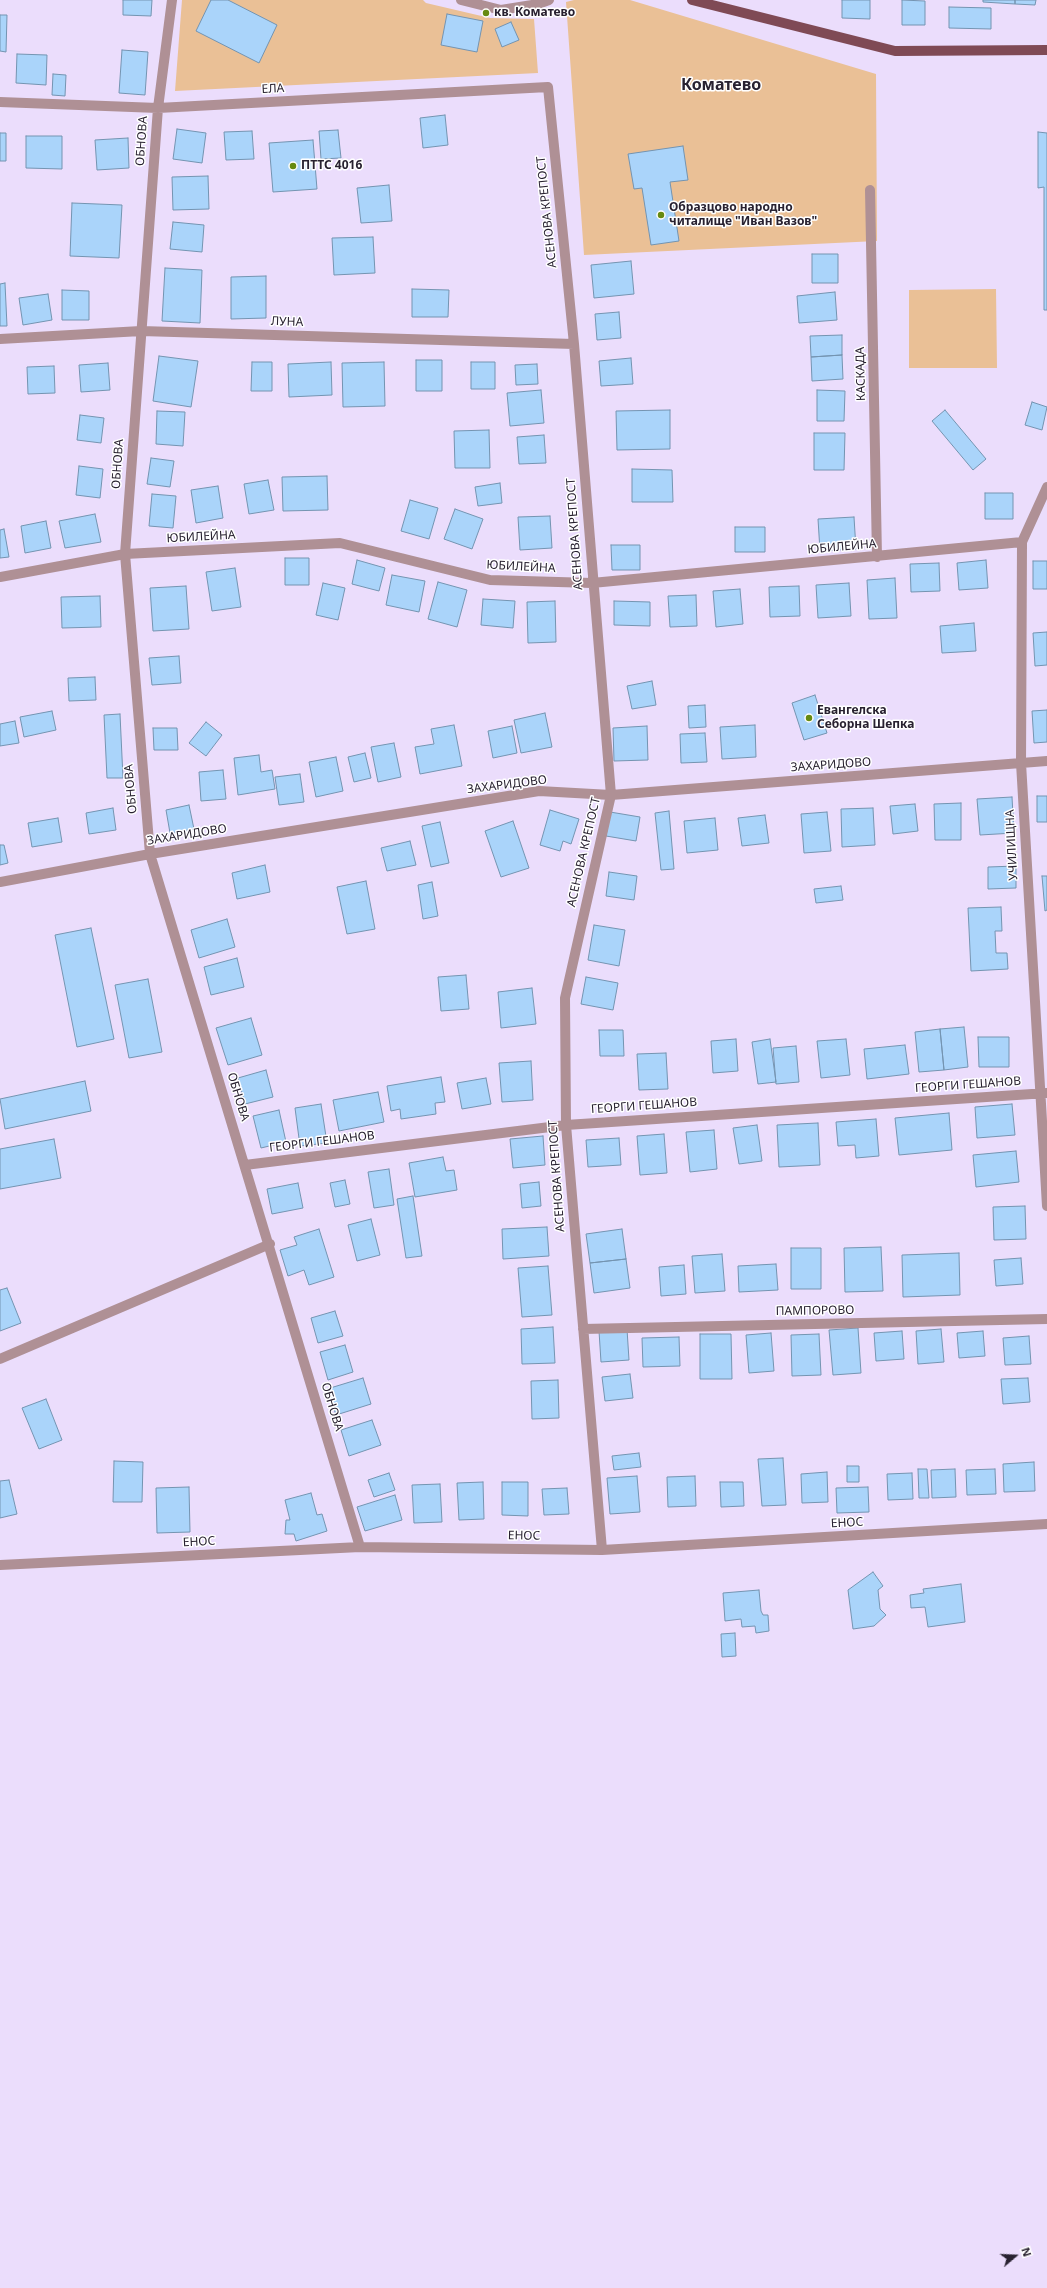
<!DOCTYPE html>
<meta charset="utf-8">
<style>
body{margin:0}
#map{position:relative;width:1047px;height:2288px;overflow:hidden;background:#ebddfc;font-family:"Noto Sans",sans-serif}
canvas{display:block}
.north{position:absolute;left:995px;top:2236px;width:40px;height:40px;-webkit-text-stroke:3px #fff;paint-order:stroke;rotate:71deg;font-size:11px;font-weight:700;line-height:16px;text-align:center;color:#282130}
.north::after{content:'';display:block;margin:auto;width:14px;height:18px;background:#282130;clip-path:polygon(50% 0,100% 100%,50% 72%,0 100%)}
</style>
<div id="map">
<canvas width="1047" height="2288"></canvas>
<div class="north">N</div>
</div>
<script>
const context = document.querySelector('canvas').getContext('2d');
context.lineJoin = 'round';
function fillPath(path, color) { context.fillStyle = color; context.fill(path, 'evenodd'); }
const toPath = rows => new Path2D(rows.map(r => 'M' + r).join(''));
function strokePath(path, color, width, dash) { context.strokeStyle = color; context.lineWidth = width; context.lineCap = dash ? 'butt' : 'round'; context.setLineDash(dash || []); context.stroke(path); }
function write(font, color, halo, rows, align = 'center') {
  context.font = font + ' "Noto Sans",sans-serif'; context.lineWidth = 3; context.setLineDash([]); context.textBaseline = 'middle'; context.strokeStyle = halo; context.fillStyle = color; for (const [text, x, y, turn = 0] of rows) {
    context.save(); context.translate(x, y); context.rotate((+turn || 0) * Math.PI / 180); context.textAlign = isNaN(turn) ? turn : align; if (halo) context.strokeText(text, 0, 0); context.fillText(text, 0, 0); context.restore();
  }
}
const green = toPath([
 [182,0,423,0,426,3,490,18,534,19,538,73,175,91],
 [574,0,630,0,876,74,877,241,584,255,566,2],
 [996,289,997,368,909,368,909,290]
]);
const building = toPath([
 [123,0,152,0,151,16,123,15,123,0],
 [211,0,228,0,277,25,259,63,196,31,211,0],
 [842,0,870,0,870,19,842,18,842,0],
 [902,0,925,1,925,25,902,25,902,0],
 [983,0,1015,0,1015,4,983,2,983,0],
 [1015,0,1036,0,1035,5,1015,4,1015,0],
 [949,7,991,8,991,29,949,28,949,7],
 [447,14,483,21,477,52,441,45,447,14],
 [0,15,7,15,6,52,0,51,0,15],
 [511,22,519,40,502,47,495,29,511,22],
 [122,50,148,52,145,95,119,93,122,50],
 [17,54,47,55,46,85,16,83,17,54],
 [53,74,66,75,65,96,52,95,53,74],
 [445,115,448,145,423,148,420,118,445,115],
 [177,129,206,133,202,163,173,159,177,129],
 [338,130,341,158,321,159,319,131,338,130],
 [252,131,254,159,226,160,224,132,252,131],
 [1038,132,1047,133,1047,310,1044,310,1044,187,1038,188,1038,132],
 [0,133,6,133,6,161,0,161,0,133],
 [26,136,62,136,62,169,26,168,26,136],
 [128,138,129,168,97,170,95,140,128,138],
 [313,140,317,189,273,192,269,143,313,140],
 [683,146,688,180,670,182,679,241,651,245,642,188,634,189,628,154,683,146],
 [208,176,209,209,173,210,172,177,208,176],
 [389,185,392,221,361,223,357,188,389,185],
 [72,203,122,205,119,258,70,256,72,203],
 [173,222,204,225,202,252,170,249,173,222],
 [373,237,375,273,334,275,332,238,373,237],
 [812,254,838,254,838,283,812,283,812,254],
 [631,261,634,294,594,298,591,265,631,261],
 [165,268,202,270,200,323,162,321,165,268],
 [266,276,266,318,231,319,231,277,266,276],
 [5,283,7,326,0,326,0,284,5,283],
 [412,289,449,290,448,317,412,317,412,289],
 [62,290,89,291,89,320,62,320,62,290],
 [835,292,837,320,799,323,797,296,835,292],
 [48,294,52,320,23,325,19,298,48,294],
 [619,312,621,338,597,340,595,314,619,312],
 [842,335,842,355,811,357,810,336,842,335],
 [842,355,843,379,812,381,811,357,842,355],
 [159,356,198,361,191,407,153,401,159,356],
 [631,358,633,384,601,386,599,361,631,358],
 [416,360,442,360,442,391,416,391,416,360],
 [252,362,272,362,272,391,251,391,252,362],
 [331,362,332,395,289,397,288,364,331,362],
 [384,362,385,406,343,407,342,363,384,362],
 [471,362,495,362,495,389,471,389,471,362],
 [108,363,110,390,81,392,79,365,108,363],
 [537,364,538,384,516,385,515,365,537,364],
 [54,366,55,393,28,394,27,367,54,366],
 [541,390,544,423,510,426,507,393,541,390],
 [817,390,845,391,844,421,817,421,817,390],
 [1032,402,1047,407,1042,430,1025,425,1032,402],
 [670,410,670,449,617,450,616,411,670,410],
 [945,410,986,459,973,470,932,421,945,410],
 [157,411,185,412,183,446,156,444,157,411],
 [80,415,104,418,101,443,77,440,80,415],
 [489,430,490,468,455,468,454,431,489,430],
 [814,433,845,433,844,470,814,470,814,433],
 [544,435,546,463,519,464,517,437,544,435],
 [151,458,174,461,170,487,147,484,151,458],
 [79,466,103,469,100,498,76,495,79,466],
 [632,469,672,470,673,502,632,502,632,469],
 [327,476,328,510,283,511,282,477,327,476],
 [268,480,274,510,249,514,244,484,268,480],
 [500,483,502,503,478,506,475,487,500,483],
 [218,486,223,518,196,523,191,490,218,486],
 [985,493,1013,493,1013,519,985,519,985,493],
 [152,494,176,496,173,528,149,526,152,494],
 [410,500,438,508,429,539,401,531,410,500],
 [455,509,483,519,472,549,444,539,455,509],
 [95,514,101,542,65,548,59,521,95,514],
 [550,516,552,548,520,550,518,517,550,516],
 [854,517,856,549,820,551,818,519,854,517],
 [46,521,51,548,25,553,21,526,46,521],
 [735,527,765,527,765,552,735,552,735,527],
 [4,529,9,557,0,558,0,530,4,529],
 [611,545,640,545,640,570,612,570,611,545],
 [285,558,309,558,309,585,285,585,285,558],
 [357,560,385,568,379,591,352,584,357,560],
 [986,560,988,588,959,590,957,563,986,560],
 [1033,561,1047,561,1047,589,1033,589,1033,561],
 [939,563,940,591,911,592,910,564,939,563],
 [235,568,241,607,212,611,206,572,235,568],
 [392,575,425,581,419,612,386,605,392,575],
 [895,578,897,618,869,619,867,580,895,578],
 [438,582,467,590,457,627,428,619,438,582],
 [323,583,345,588,338,620,316,615,323,583],
 [849,583,851,616,818,618,816,585,849,583],
 [186,586,189,629,153,631,150,588,186,586],
 [799,586,800,616,770,617,769,587,799,586],
 [740,589,743,624,716,627,713,591,740,589],
 [696,595,697,626,670,627,668,596,696,595],
 [100,596,101,627,62,628,61,597,100,596],
 [483,599,515,601,513,628,481,625,483,599],
 [555,601,556,642,528,643,527,602,555,601],
 [614,601,650,602,650,626,614,625,614,601],
 [974,623,976,651,942,653,940,626,974,623],
 [1047,632,1047,665,1035,666,1033,633,1047,632],
 [179,656,181,683,152,685,149,658,179,656],
 [95,677,96,700,69,701,68,678,95,677],
 [652,681,656,705,632,709,627,686,652,681],
 [815,695,827,733,804,740,792,703,815,695],
 [705,705,706,727,689,728,688,706,705,705],
 [1047,710,1047,742,1034,743,1032,711,1047,710],
 [52,711,56,730,24,737,20,717,52,711],
 [545,713,552,747,521,753,514,720,545,713],
 [120,714,123,778,107,778,104,715,120,714],
 [15,721,19,743,0,746,0,724,15,721],
 [206,722,222,735,206,756,189,743,206,722],
 [454,725,462,766,420,774,415,747,434,744,431,729,454,725],
 [755,725,756,757,722,759,720,727,755,725],
 [512,726,517,753,493,758,488,731,512,726],
 [647,726,648,760,614,761,613,728,647,726],
 [153,728,177,728,178,750,154,750,153,728],
 [705,733,707,762,681,763,680,734,705,733],
 [394,743,401,777,378,782,371,747,394,743],
 [365,753,371,778,354,782,348,757,365,753],
 [259,755,261,772,272,770,275,789,238,795,234,758,259,755],
 [336,757,343,791,316,797,309,762,336,757],
 [223,770,226,799,201,801,199,772,223,770],
 [300,774,304,802,279,805,275,777,300,774],
 [1037,796,1047,796,1047,822,1037,822,1037,796],
 [1012,797,1014,833,980,835,977,799,1012,797],
 [961,803,961,840,935,840,934,804,961,803],
 [915,804,918,831,893,834,890,806,915,804],
 [189,805,194,829,170,833,166,810,189,805],
 [113,808,116,830,89,834,86,813,113,808],
 [873,808,875,845,842,847,841,809,873,808],
 [550,810,579,819,571,844,563,841,560,851,540,845,550,810],
 [669,811,674,869,661,870,655,813,669,811],
 [610,812,640,817,636,841,606,836,610,812],
 [827,812,831,851,804,853,801,814,827,812],
 [765,815,769,843,742,846,738,818,765,815],
 [58,818,62,842,32,847,28,823,58,818],
 [715,818,718,850,687,853,684,821,715,818],
 [513,821,529,868,501,877,485,831,513,821],
 [440,822,449,863,431,867,422,826,440,822],
 [410,841,416,865,387,871,381,848,410,841],
 [0,845,4,845,8,863,0,865,0,845],
 [265,865,270,892,237,899,232,873,265,865],
 [1016,866,1016,888,988,889,988,867,1016,866],
 [609,872,637,876,634,900,606,896,609,872],
 [1042,876,1047,876,1047,910,1045,911,1042,876],
 [366,881,375,929,347,934,337,887,366,881],
 [432,882,438,916,423,919,418,885,432,882],
 [841,886,843,900,816,903,814,889,841,886],
 [1001,907,1002,931,995,931,996,953,1007,953,1008,969,971,971,968,908,1001,907],
 [227,919,235,947,199,958,191,930,227,919],
 [594,925,625,930,619,966,588,960,594,925],
 [91,928,114,1039,77,1047,55,935,91,928],
 [237,958,244,987,211,995,204,967,237,958],
 [466,975,469,1009,441,1011,438,977,466,975],
 [586,977,618,983,613,1010,581,1004,586,977],
 [148,979,162,1052,129,1058,115,985,148,979],
 [532,988,536,1024,501,1028,498,992,532,988],
 [251,1018,262,1055,228,1065,216,1028,251,1018],
 [964,1027,968,1067,944,1070,940,1029,964,1027],
 [940,1029,944,1070,919,1072,915,1032,940,1029],
 [599,1030,623,1030,624,1056,600,1056,599,1030],
 [978,1037,1009,1037,1009,1067,979,1067,978,1037],
 [736,1039,738,1071,713,1073,711,1041,736,1039],
 [770,1039,776,1082,758,1084,752,1042,770,1039],
 [846,1039,850,1075,821,1078,817,1041,846,1039],
 [905,1045,909,1074,867,1079,864,1049,905,1045],
 [796,1046,799,1082,776,1084,773,1048,796,1046],
 [666,1053,668,1089,639,1090,637,1054,666,1053],
 [531,1061,533,1100,502,1102,499,1063,531,1061],
 [266,1070,273,1097,245,1104,238,1078,266,1070],
 [441,1077,445,1102,435,1103,436,1114,401,1119,400,1109,391,1111,387,1086,441,1077],
 [486,1078,491,1104,462,1109,457,1083,486,1078],
 [85,1081,91,1111,5,1129,0,1099,85,1081],
 [378,1092,384,1122,339,1131,333,1100,378,1092],
 [321,1104,327,1143,300,1146,295,1108,321,1104],
 [1012,1104,1015,1135,977,1138,975,1107,1012,1104],
 [279,1110,286,1142,261,1148,253,1116,279,1110],
 [949,1113,952,1150,899,1155,895,1118,949,1113],
 [876,1119,879,1156,856,1158,855,1145,838,1146,836,1122,876,1119],
 [818,1123,820,1165,779,1167,777,1125,818,1123],
 [757,1125,762,1161,739,1164,733,1128,757,1125],
 [714,1130,717,1169,690,1172,686,1132,714,1130],
 [664,1134,667,1173,640,1175,637,1136,664,1134],
 [543,1136,545,1165,513,1168,510,1139,543,1136],
 [619,1138,621,1165,588,1167,586,1140,619,1138],
 [54,1139,61,1178,0,1189,0,1149,54,1139],
 [1016,1151,1019,1182,976,1187,973,1155,1016,1151],
 [443,1157,446,1171,454,1170,457,1190,415,1197,409,1163,443,1157],
 [389,1169,394,1205,374,1208,368,1172,389,1169],
 [345,1180,350,1204,335,1207,330,1183,345,1180],
 [539,1182,541,1206,522,1208,520,1184,539,1182],
 [298,1183,303,1208,272,1214,267,1189,298,1183],
 [413,1196,422,1256,406,1258,397,1199,413,1196],
 [1025,1206,1026,1239,994,1240,993,1207,1025,1206],
 [371,1219,380,1255,357,1261,348,1225,371,1219],
 [547,1227,549,1256,503,1259,502,1229,547,1227],
 [319,1229,334,1277,309,1285,304,1270,288,1276,280,1250,297,1245,294,1237,319,1229],
 [622,1229,626,1259,590,1263,586,1234,622,1229],
 [881,1247,883,1291,845,1292,844,1248,881,1247],
 [791,1248,821,1248,821,1289,791,1289,791,1248],
 [959,1253,960,1295,903,1297,902,1255,959,1253],
 [722,1254,725,1291,695,1293,692,1256,722,1254],
 [1021,1258,1023,1284,996,1286,994,1260,1021,1258],
 [626,1259,630,1288,594,1293,590,1263,626,1259],
 [776,1264,778,1290,739,1292,738,1266,776,1264],
 [684,1265,686,1294,661,1296,659,1267,684,1265],
 [548,1266,552,1315,522,1317,518,1268,548,1266],
 [7,1288,21,1323,0,1331,0,1290,7,1288],
 [335,1311,343,1336,318,1343,311,1318,335,1311],
 [553,1327,555,1363,522,1364,521,1329,553,1327],
 [858,1328,861,1373,833,1375,829,1330,858,1328],
 [627,1329,629,1360,601,1362,599,1331,627,1329],
 [941,1329,944,1362,918,1364,916,1331,941,1329],
 [902,1331,904,1359,876,1361,874,1333,902,1331],
 [983,1331,985,1356,959,1358,957,1333,983,1331],
 [771,1333,774,1371,749,1373,746,1335,771,1333],
 [700,1334,731,1334,732,1379,700,1379,700,1334],
 [819,1334,821,1375,792,1376,791,1335,819,1334],
 [1029,1336,1031,1364,1005,1365,1003,1338,1029,1336],
 [679,1337,680,1366,643,1367,642,1338,679,1337],
 [345,1345,353,1372,328,1380,320,1352,345,1345],
 [630,1374,633,1398,605,1401,602,1377,630,1374],
 [363,1378,371,1404,336,1415,327,1389,363,1378],
 [1028,1378,1030,1402,1003,1404,1001,1379,1028,1378],
 [558,1380,559,1418,532,1419,531,1381,558,1380],
 [46,1399,62,1440,39,1449,22,1408,46,1399],
 [372,1420,381,1445,349,1456,341,1430,372,1420],
 [639,1453,641,1467,614,1470,612,1456,639,1453],
 [783,1458,786,1505,762,1506,758,1459,783,1458],
 [114,1461,143,1462,142,1502,113,1502,114,1461],
 [1034,1462,1035,1491,1004,1492,1003,1464,1034,1462],
 [847,1466,859,1466,859,1482,847,1482,847,1466],
 [918,1469,927,1469,929,1498,919,1498,918,1469],
 [955,1469,956,1497,932,1498,931,1470,955,1469],
 [995,1469,996,1494,967,1495,966,1470,995,1469],
 [827,1472,828,1502,802,1503,801,1474,827,1472],
 [389,1473,395,1490,374,1497,368,1480,389,1473],
 [912,1473,913,1499,888,1500,887,1474,912,1473],
 [637,1476,640,1512,610,1514,607,1478,637,1476],
 [695,1476,696,1506,668,1507,667,1477,695,1476],
 [9,1480,17,1514,0,1518,0,1481,9,1480],
 [483,1482,484,1519,459,1520,457,1483,483,1482],
 [502,1482,528,1482,528,1516,502,1515,502,1482],
 [720,1482,743,1482,744,1506,721,1507,720,1482],
 [440,1484,442,1522,414,1523,412,1485,440,1484],
 [189,1487,190,1532,157,1533,156,1488,189,1487],
 [868,1487,869,1512,837,1513,836,1488,868,1487],
 [567,1488,569,1514,544,1515,542,1489,567,1488],
 [311,1493,317,1515,322,1514,327,1531,296,1541,294,1534,285,1534,286,1520,290,1520,285,1500,311,1493],
 [395,1495,402,1520,365,1531,357,1507,395,1495],
 [873,1572,883,1586,878,1590,880,1609,886,1615,874,1626,853,1629,848,1590,873,1572],
 [961,1584,965,1622,928,1627,925,1607,911,1608,910,1595,924,1593,923,1589,961,1584],
 [759,1590,761,1611,763,1615,768,1615,769,1631,756,1633,755,1626,742,1627,741,1619,725,1621,723,1593,759,1590],
 [735,1633,736,1656,722,1657,721,1634,735,1633]
]);
const minor = toPath([
 [172,0,158,108,125,554,150,854,360,1547],
 [461,0,501,10,538,4,549,0],
 [0,102,158,108,548,87,574,344,611,795,565,998,566,1125,602,1550],
 [870,190,877,557],
 [0,339,141,331,574,344],
 [1047,487,1022,542,1021,763,1047,1206],
 [0,577,125,554,340,543,490,580,592,583,1022,542],
 [0,882,150,854,539,791,611,795,1047,761],
 [245,1165,566,1125,1047,1093],
 [583,1329,1047,1319],
 [0,1359,270,1244],
 [0,1565,360,1547,602,1550,1047,1524]
]);
const major = toPath([
 [692,0,895,51,1047,50]
]);
const markers = [
 [486,13,4,"#668a11"],
 [293,166,4,"#668a11"],
 [661,215,4,"#668a11"],
 [809,718,4,"#668a11"]
];
const poiNames = [
 ["кв. Коматево",494,13],
 ["ПТТС 4016",301,166],
 ["Образцово народно",669,208],
 ["читалище \"Иван Вазов\"",669,222],
 ["Евангелска",817,711],
 ["Себорна Шепка",817,725]
];
const streetNames = [
 ["ЕЛА",273,89,-3],
 ["ОБНОВА",142,141,-86],
 ["АСЕНОВА КРЕПОСТ",547,212,-96],
 ["ЛУНА",287,322,2],
 ["КАСКАДА",861,374,-91],
 ["ОБНОВА",118,464,-86],
 ["АСЕНОВА КРЕПОСТ",575,534,-94],
 ["ЮБИЛЕЙНА",201,537,-3],
 ["ЮБИЛЕЙНА",842,547,-5],
 ["ЮБИЛЕЙНА",521,567,3],
 ["ЗАХАРИДОВО",831,765,-4],
 ["ЗАХАРИДОВО",507,785,-7],
 ["ОБНОВА",131,789,-95],
 ["ЗАХАРИДОВО",187,835,-9],
 ["УЧИЛИЩНА",1012,845,-93],
 ["АСЕНОВА КРЕПОСТ",584,852,-77],
 ["ГЕОРГИ ГЕШАНОВ",968,1085,-4],
 ["ОБНОВА",238,1097,73],
 ["ГЕОРГИ ГЕШАНОВ",644,1106,-4],
 ["ГЕОРГИ ГЕШАНОВ",322,1142,-7],
 ["АСЕНОВА КРЕПОСТ",557,1176,-94],
 ["ПАМПОРОВО",815,1311,-1],
 ["ОБНОВА",332,1407,73],
 ["ЕНОС",847,1523,-3],
 ["ЕНОС",524,1536,1],
 ["ЕНОС",199,1542,-3]
];
const districtNames = [
 ["Коматево",721,85]
];
fillPath(green, '#eac096');
fillPath(building, '#aad4fa');
strokePath(building, '#7494b1', 1);
strokePath(minor, '#af9095', 10);
strokePath(major, '#7f4a55', 10);
for (const [x, y, r, color] of markers) { const dot = new Path2D(); dot.arc(x, y, r, 0, 2 * Math.PI); context.fillStyle = color; context.fill(dot); strokePath(dot, '#fff', 1.5); }
write('bold 12px', '#282130', '#fff', poiNames, 'left');
write('12px', '#282130', '#fff', streetNames);
write('bold 16px', '#282130', '#fff', districtNames);
</script>
